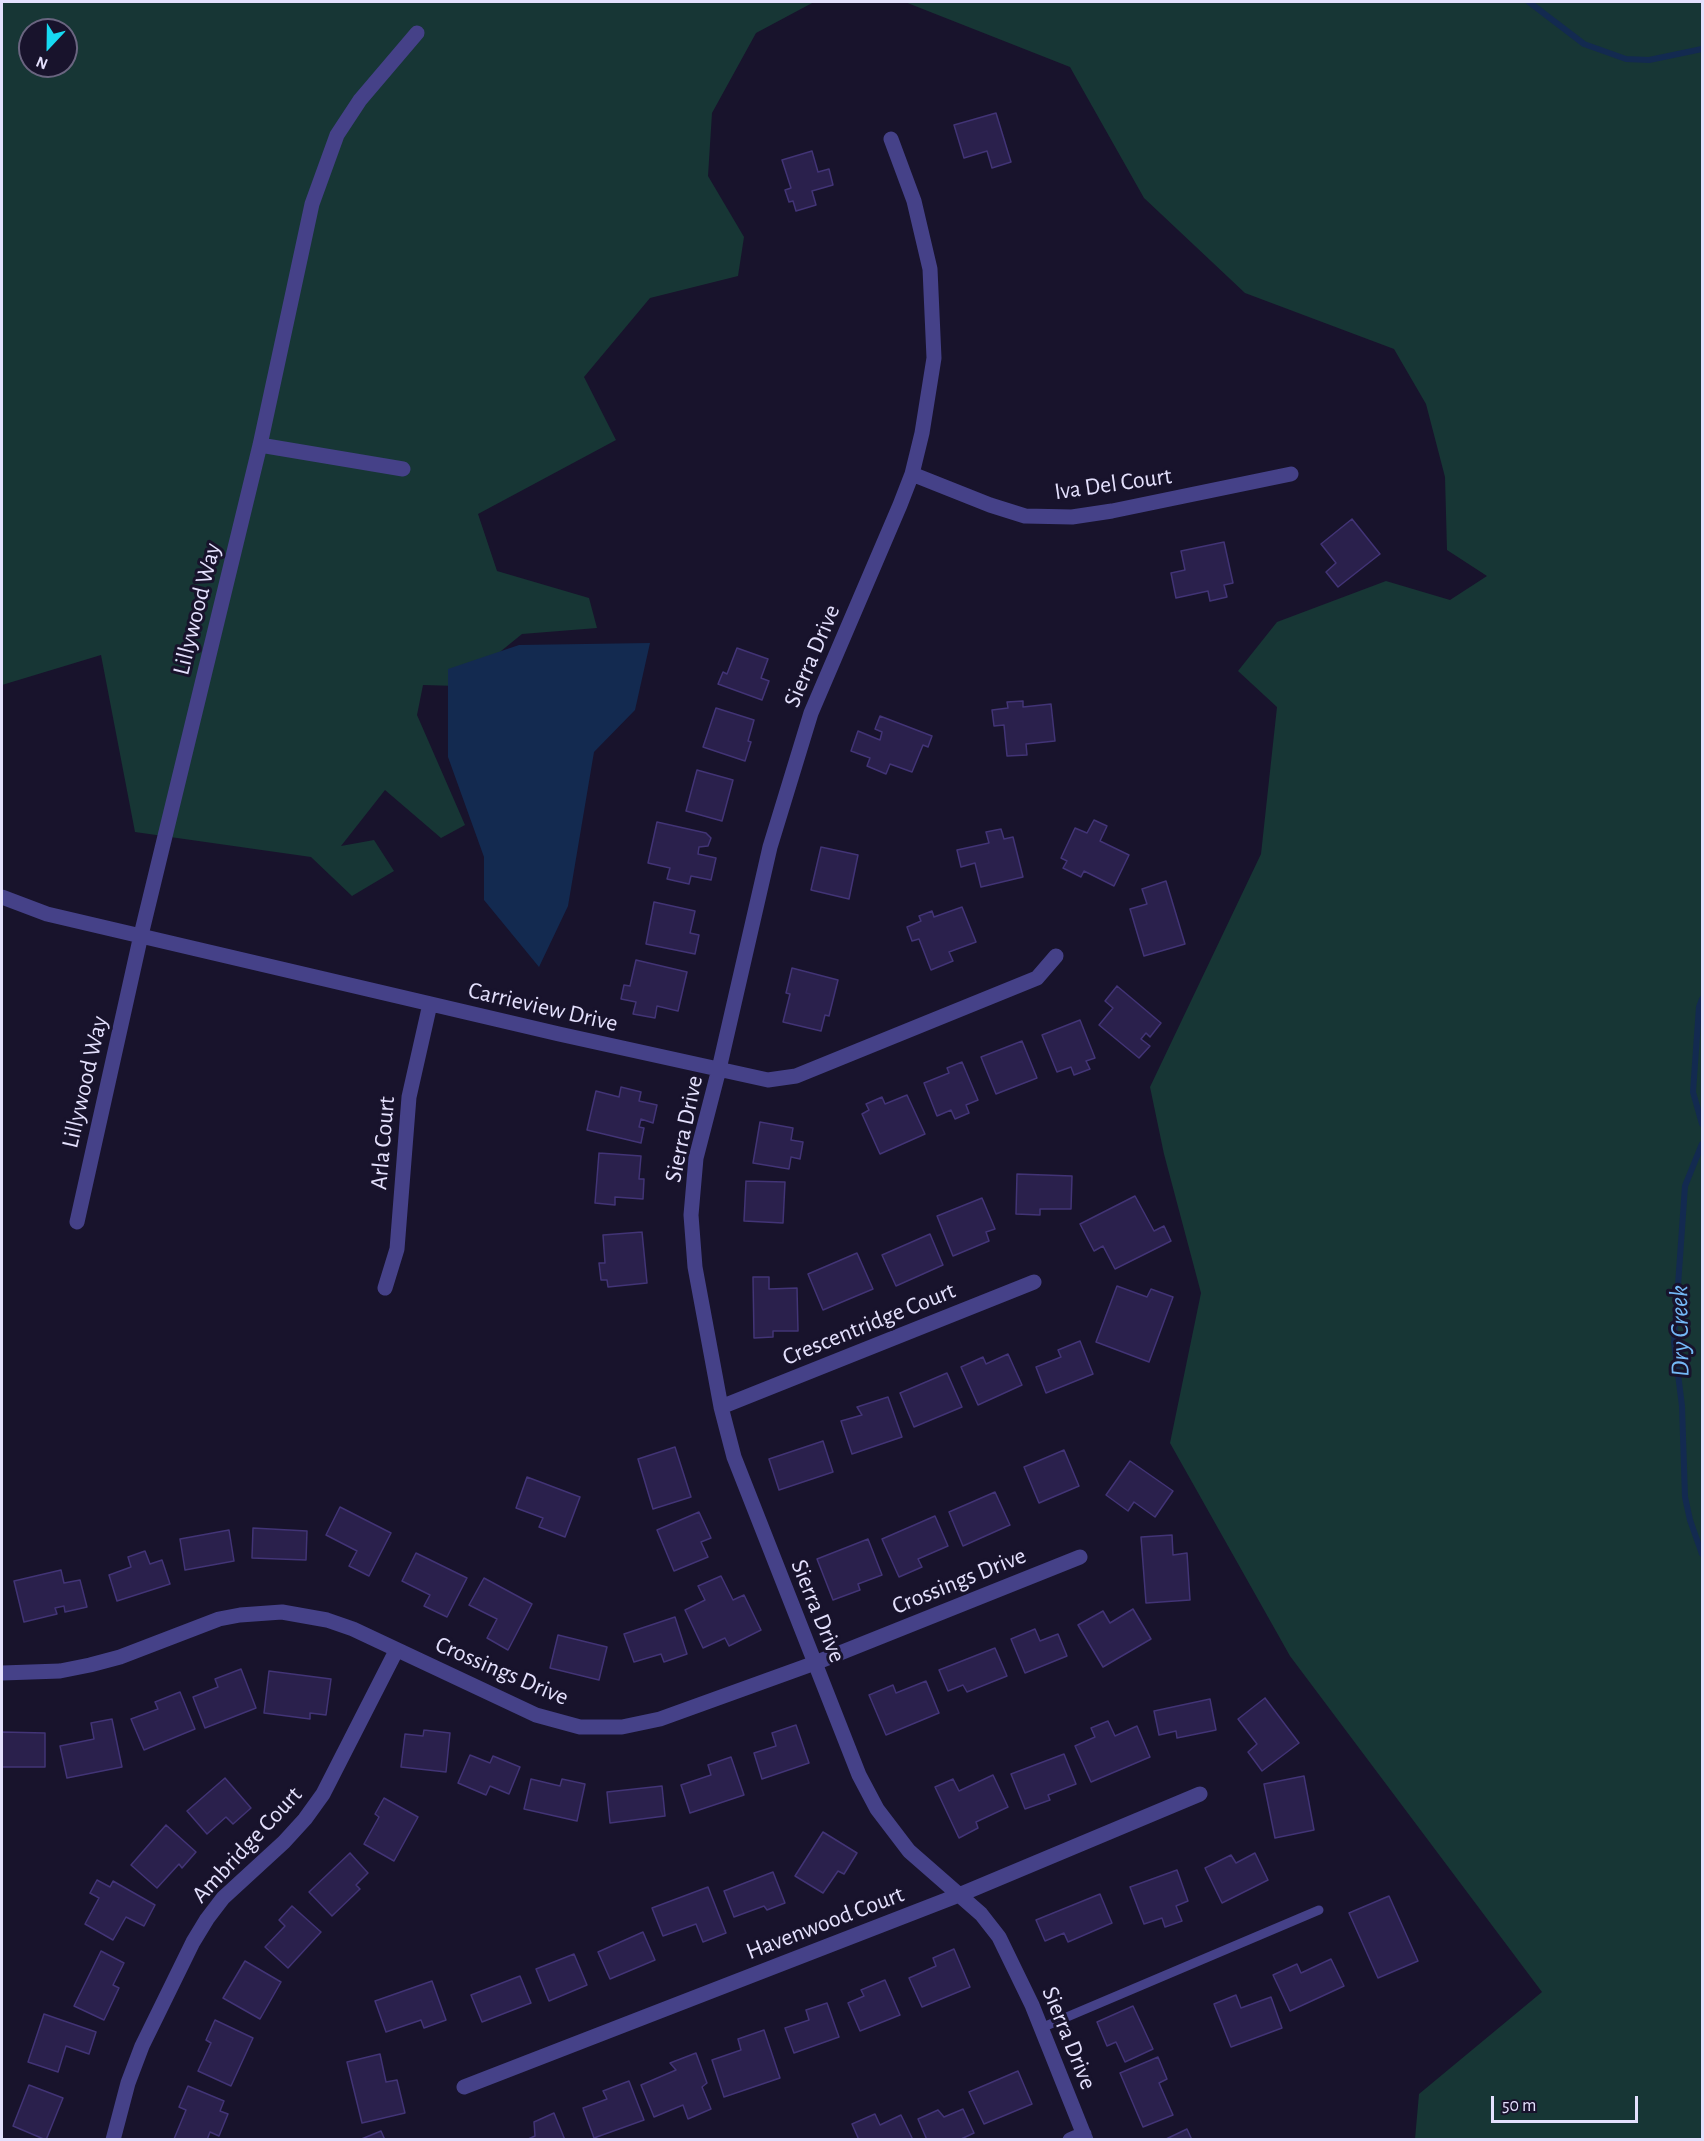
<!DOCTYPE html>
<style>
body{margin:0}
#map{position:relative;width:1704px;height:2141px;overflow:hidden;background:#18132c;font-family:"Alegreya Sans",sans-serif}
canvas{display:block}
.frame{position:absolute;inset:0;border:3px solid #e4e0fd;pointer-events:none}
.north{position:absolute;left:18px;top:18px;width:60px;height:60px;box-sizing:border-box;background:#18132c;border:2px solid #6a6580;border-radius:50%;rotate:202deg;font-size:16px;font-weight:700;line-height:24px;text-align:center;color:#e4e0fd}
.north::after{content:'';display:block;margin:auto;width:21px;height:27px;background:#17daf2;clip-path:polygon(50% 0,100% 100%,50% 72%,0 100%)}
.scale{position:absolute;left:1491px;top:2096px;width:147px;height:27px;box-sizing:border-box;border:3px solid #e4e0fd;border-top:0;padding-left:8px;font-size:18px;line-height:21px;white-space:nowrap;color:#e4e0fd;-webkit-text-stroke:4px #18132c;paint-order:stroke}
</style>
<div id="map">
<canvas width="1704" height="2141"></canvas>
<div class="frame"></div>
<div class="north">N</div>
<div class="scale">50 m</div>
</div>
<script>
const context = document.querySelector('canvas').getContext('2d');
context.lineJoin = 'round';
function fillPath(path, color) { context.fillStyle = color; context.fill(path, 'evenodd'); }
const toPath = rows => new Path2D(rows.map(r => 'M' + r).join(''));
function strokePath(path, color, width, dash) { context.strokeStyle = color; context.lineWidth = width; context.lineCap = dash ? 'butt' : 'round'; context.setLineDash(dash || []); context.stroke(path); }
function write(font, color, halo, rows, align = 'center') {
  context.font = font + ' "Alegreya Sans",sans-serif'; context.lineWidth = 6; context.setLineDash([]); context.textBaseline = 'middle'; context.strokeStyle = halo; context.fillStyle = color; for (const [text, x, y, turn = 0] of rows) {
    context.save(); context.translate(x, y); context.rotate((+turn || 0) * Math.PI / 180); context.textAlign = isNaN(turn) ? turn : align; if (halo) context.strokeText(text, 0, 0); context.fillText(text, 0, 0); context.restore();
  }
}
const green = toPath([
 [2,2,814,2,756,33,712,113,708,176,744,237,738,276,650,298,584,377,616,440,478,514,497,571,589,598,597,628,522,634,458,686,423,685,417,715,465,825,441,838,385,790,341,846,374,840,394,871,352,896,311,857,135,832,101,655,2,685],
 [30,30,66,30,66,66,30,66],
 [905,2,1702,2,1702,2139,1415,2139,1419,2094,1542,1992,1290,1656,1170,1443,1201,1293,1164,1154,1150,1087,1261,854,1277,707,1238,671,1277,622,1386,581,1450,600,1487,576,1447,550,1445,477,1426,404,1394,349,1245,293,1144,198,1070,67]
]);
const water = toPath([
 [650,643,635,710,594,752,568,906,539,967,484,900,484,857,448,757,448,669,519,645]
]);
const stream = toPath([
 [1529,2,1584,44,1626,59,1649,60,1702,49],
 [1702,999,1699,1007,1693,1092,1702,1124],
 [1702,1144,1685,1186,1674,1342,1682,1406,1685,1497,1690,1520,1702,1554]
]);
const building = toPath([
 [996,113,1011,162,992,168,987,151,964,158,954,125,996,113],
 [812,151,818,172,829,169,833,185,812,191,816,205,796,211,793,201,789,202,785,190,791,188,782,160,812,151],
 [1352,519,1380,554,1338,587,1326,572,1336,563,1321,544,1352,519],
 [1224,542,1233,583,1224,585,1227,597,1210,601,1208,591,1176,598,1171,573,1185,570,1181,551,1224,542],
 [737,648,768,659,761,678,769,681,762,700,718,684,723,672,727,674,737,648],
 [1023,701,1023,707,1051,704,1055,741,1026,744,1027,755,1007,756,1004,725,994,726,992,710,1008,708,1007,702,1023,701],
 [716,708,754,720,748,741,751,742,745,761,703,747,716,708],
 [880,716,932,736,928,747,923,745,912,772,890,764,886,774,867,766,870,758,851,751,858,731,880,740,882,732,875,729,880,716],
 [697,770,733,780,722,821,686,811,697,770],
 [1094,820,1107,826,1100,841,1129,855,1114,886,1084,871,1081,877,1063,868,1067,861,1061,858,1075,828,1087,833,1094,820],
 [657,822,706,833,711,838,708,846,699,847,698,854,716,858,711,880,691,876,689,884,667,879,670,868,648,863,657,822],
 [1001,829,1004,839,1013,837,1023,877,981,887,975,863,961,867,957,850,989,843,986,832,1001,829],
 [821,847,858,855,849,899,811,890,821,847],
 [1166,881,1185,944,1144,956,1130,909,1147,904,1142,889,1166,881],
 [654,902,695,911,690,933,699,935,695,954,646,944,654,902],
 [962,907,976,942,949,952,953,961,931,970,919,939,912,941,907,927,921,921,919,916,932,911,934,917,962,907],
 [636,960,687,972,678,1011,657,1006,655,1018,633,1014,636,1002,621,999,624,985,630,986,636,960],
 [792,968,838,980,829,1016,825,1015,821,1031,783,1022,790,994,786,993,792,968],
 [1117,986,1161,1023,1150,1037,1146,1033,1141,1039,1150,1046,1139,1058,1099,1025,1113,1008,1105,1001,1117,986],
 [1080,1020,1095,1058,1086,1061,1090,1069,1074,1075,1071,1067,1057,1072,1042,1035,1080,1020],
 [1022,1041,1037,1078,996,1094,981,1057,1022,1041],
 [962,1062,978,1100,966,1105,969,1113,955,1119,951,1110,937,1116,924,1083,949,1073,947,1068,962,1062],
 [621,1087,641,1092,639,1101,657,1105,653,1123,641,1119,639,1127,644,1128,641,1143,587,1130,596,1091,619,1097,621,1087],
 [907,1095,925,1134,880,1154,862,1114,869,1110,866,1104,882,1097,885,1104,907,1095],
 [760,1122,793,1128,791,1140,803,1142,800,1159,791,1157,789,1169,753,1163,760,1122],
 [599,1153,641,1156,639,1179,644,1179,643,1199,615,1197,615,1205,595,1203,599,1153],
 [1017,1174,1072,1176,1071,1209,1040,1209,1040,1215,1016,1214,1017,1174],
 [746,1181,785,1182,783,1223,744,1221,746,1181],
 [1135,1196,1154,1231,1164,1226,1171,1241,1115,1269,1103,1246,1094,1251,1080,1224,1135,1196],
 [982,1198,995,1229,986,1232,989,1241,953,1256,937,1216,982,1198],
 [642,1232,647,1283,608,1287,607,1280,601,1280,599,1263,605,1263,603,1235,642,1232],
 [930,1234,943,1265,896,1286,882,1255,930,1234],
 [857,1253,873,1289,823,1310,808,1274,857,1253],
 [753,1277,769,1277,769,1289,797,1288,798,1331,773,1331,773,1337,754,1338,753,1277],
 [1117,1286,1147,1297,1151,1289,1173,1297,1149,1362,1096,1342,1117,1286],
 [1080,1341,1093,1374,1046,1393,1036,1367,1061,1357,1058,1350,1080,1341],
 [1008,1354,1022,1385,978,1405,961,1367,983,1357,986,1364,1008,1354],
 [947,1373,962,1407,914,1427,900,1393,947,1373],
 [888,1397,902,1437,852,1454,841,1421,862,1415,857,1407,888,1397],
 [823,1441,833,1472,779,1490,769,1459,823,1441],
 [675,1447,691,1497,653,1509,638,1459,675,1447],
 [1064,1450,1079,1486,1039,1503,1024,1467,1064,1450],
 [1130,1461,1173,1491,1155,1517,1134,1502,1128,1511,1106,1495,1130,1461],
 [527,1477,580,1497,565,1537,539,1527,543,1518,516,1508,527,1477],
 [995,1492,1010,1525,963,1546,949,1512,995,1492],
 [340,1507,391,1533,369,1576,349,1566,357,1551,326,1535,340,1507],
 [699,1512,711,1538,701,1542,708,1557,674,1571,657,1530,699,1512],
 [935,1516,948,1546,918,1559,922,1567,899,1577,882,1539,935,1516],
 [253,1528,307,1531,306,1560,252,1558,253,1528],
 [229,1530,234,1561,185,1570,180,1539,229,1530],
 [1172,1535,1173,1555,1187,1553,1190,1600,1146,1603,1141,1537,1172,1535],
 [868,1539,882,1575,858,1584,860,1590,833,1600,817,1559,868,1539],
 [145,1551,150,1564,162,1560,170,1584,117,1601,109,1575,131,1567,128,1557,145,1551],
 [416,1553,467,1578,447,1617,424,1606,430,1595,402,1581,416,1553],
 [61,1570,64,1583,80,1580,87,1607,65,1612,64,1606,55,1608,57,1614,24,1622,14,1581,61,1570],
 [721,1576,733,1600,744,1595,761,1630,729,1646,725,1638,703,1648,685,1610,705,1600,698,1586,721,1576],
 [484,1578,532,1604,508,1650,487,1638,497,1619,469,1605,484,1578],
 [1133,1609,1151,1639,1103,1667,1078,1625,1103,1611,1110,1623,1133,1609],
 [675,1617,687,1654,664,1662,661,1654,634,1662,624,1634,675,1617],
 [1035,1629,1040,1641,1058,1634,1067,1656,1025,1673,1011,1639,1035,1629],
 [558,1635,607,1647,599,1680,550,1668,558,1635],
 [995,1648,1007,1676,967,1692,963,1685,948,1691,939,1670,995,1648],
 [241,1669,256,1708,205,1728,193,1697,218,1687,215,1679,241,1669],
 [269,1671,331,1679,326,1715,310,1713,310,1719,264,1713,269,1671],
 [926,1681,939,1713,886,1735,869,1695,893,1685,896,1693,926,1681],
 [180,1692,195,1729,144,1750,131,1719,158,1709,155,1702,180,1692],
 [1265,1698,1299,1743,1262,1771,1248,1752,1257,1744,1238,1719,1265,1698],
 [1210,1699,1216,1730,1177,1738,1176,1731,1159,1735,1154,1711,1210,1699],
 [112,1719,122,1767,67,1778,60,1746,94,1739,91,1723,112,1719],
 [1108,1721,1115,1736,1137,1726,1150,1757,1091,1782,1075,1746,1095,1737,1091,1728,1108,1721],
 [796,1725,809,1763,762,1779,754,1753,776,1746,772,1733,796,1725],
 [424,1730,450,1733,446,1772,401,1767,405,1734,423,1736,424,1730],
 [2,1732,45,1733,45,1767,2,1767,2,1732],
 [1064,1754,1076,1784,1048,1795,1050,1800,1025,1809,1011,1774,1064,1754],
 [470,1755,490,1763,493,1756,520,1767,509,1794,490,1786,486,1795,458,1783,470,1755],
 [731,1757,744,1795,690,1813,681,1785,711,1775,708,1765,731,1757],
 [993,1775,1008,1807,976,1822,978,1828,959,1838,935,1787,953,1779,959,1791,993,1775],
 [1304,1776,1314,1830,1275,1838,1264,1784,1304,1776],
 [225,1778,251,1808,233,1824,226,1817,207,1834,187,1811,225,1778],
 [531,1779,560,1786,562,1779,585,1784,577,1821,524,1809,531,1779],
 [662,1786,665,1816,610,1823,607,1792,662,1786],
 [384,1798,418,1817,394,1861,364,1844,379,1817,375,1814,384,1798],
 [166,1825,196,1852,182,1868,179,1864,157,1888,131,1865,166,1825],
 [823,1832,857,1853,844,1874,838,1871,823,1893,795,1876,823,1832],
 [350,1853,368,1873,356,1885,360,1889,332,1916,309,1892,350,1853],
 [1255,1853,1268,1880,1222,1903,1205,1868,1231,1855,1236,1863,1255,1853],
 [1177,1870,1188,1901,1176,1906,1182,1921,1165,1927,1162,1918,1144,1924,1130,1887,1177,1870],
 [773,1872,785,1903,767,1910,764,1906,734,1917,724,1891,773,1872],
 [97,1880,110,1887,113,1881,155,1905,144,1926,126,1917,113,1940,85,1924,99,1898,90,1893,97,1880],
 [708,1887,726,1933,703,1942,696,1924,663,1936,652,1908,708,1887],
 [1100,1894,1112,1923,1068,1942,1064,1933,1045,1941,1036,1920,1100,1894],
 [1389,1896,1418,1961,1378,1978,1349,1913,1389,1896],
 [292,1906,321,1932,288,1968,265,1947,285,1926,279,1920,292,1906],
 [643,1932,655,1960,610,1979,598,1952,643,1932],
 [954,1949,970,1987,922,2007,909,1978,936,1966,933,1958,954,1949],
 [101,1951,124,1963,113,1985,119,1988,104,2020,74,2006,101,1951],
 [574,1954,587,1985,549,2001,536,1969,574,1954],
 [1331,1959,1344,1986,1290,2011,1273,1975,1297,1964,1301,1973,1331,1959],
 [245,1961,281,1982,260,2019,223,1998,245,1961],
 [520,1976,531,2003,482,2022,471,1995,520,1976],
 [885,1980,900,2015,860,2031,848,2003,864,1996,861,1990,885,1980],
 [432,1981,446,2020,424,2028,421,2020,386,2032,375,2001,432,1981],
 [1236,1995,1241,2008,1271,1997,1282,2028,1231,2047,1214,2004,1236,1995],
 [827,2003,839,2037,794,2053,785,2028,809,2020,806,2010,827,2003],
 [1133,2006,1153,2049,1125,2062,1116,2042,1107,2046,1097,2022,1133,2006],
 [44,2014,96,2032,89,2054,66,2046,58,2072,28,2062,44,2014],
 [215,2020,253,2038,231,2086,198,2071,211,2043,206,2040,215,2020],
 [764,2030,780,2078,724,2097,712,2060,741,2050,738,2039,764,2030],
 [696,2053,707,2083,702,2087,711,2109,688,2119,683,2105,654,2117,641,2085,676,2070,670,2063,696,2053],
 [380,2054,386,2082,397,2080,405,2113,362,2123,347,2062,380,2054],
 [1158,2057,1167,2079,1159,2083,1173,2115,1143,2127,1120,2073,1158,2057],
 [1018,2071,1032,2104,984,2124,969,2092,1018,2071],
 [629,2081,644,2120,594,2138,583,2108,607,2099,603,2091,629,2081],
 [29,2085,63,2098,46,2140,13,2126,29,2085],
 [188,2086,224,2101,220,2111,228,2114,219,2136,210,2132,207,2140,174,2139,186,2110,179,2107,188,2086],
 [963,2109,974,2133,959,2140,927,2140,918,2119,938,2110,944,2117,963,2109],
 [554,2113,565,2140,526,2140,535,2136,534,2122,554,2113],
 [875,2114,880,2125,901,2115,913,2140,859,2140,852,2124,875,2114],
 [1187,2129,1192,2140,1164,2140,1187,2129],
 [381,2131,385,2140,359,2140,381,2131]
]);
const service = toPath([
 [1041,2028,1319,1910]
]);
const minor = toPath([
 [891,139,914,201,930,269,934,358,922,433,912,474,900,505,811,713,770,847,719,1069,696,1158,691,1215,695,1267,721,1407,734,1457,859,1775,877,1809,909,1851,981,1914,999,1937,1032,2005,1086,2140],
 [260,445,403,469],
 [912,474,990,505,1025,516,1072,517,1112,511,1291,474],
 [2,897,47,914,559,1034,768,1080,796,1076,1037,978,1056,956],
 [77,1222,141,935,260,445,312,204,337,135,360,100,417,33],
 [385,1288,397,1249,409,1097,430,1004],
 [721,1407,1034,1282],
 [2,1673,60,1671,90,1665,120,1657,219,1619,240,1615,282,1612,327,1620,353,1629,536,1715,580,1727,622,1727,660,1719,815,1663,1080,1557],
 [464,2087,959,1895,1200,1794],
 [113,2140,128,2083,142,2046,193,1942,207,1919,223,1898,284,1842,305,1819,323,1794,396,1651],
 [1070,2140,1084,2134]
]);
const streetNames = [
 ["Iva Del Court",1113,484,-8],
 ["Lillywood Way",197,609,-76],
 ["Sierra Drive",812,656,-67],
 ["Carrieview Drive",543,1007,13],
 ["Lillywood Way",85,1082,-77],
 ["Sierra Drive",684,1129,-78],
 ["Arla Court",383,1143,-85],
 ["Crescentridge Court",869,1324,-22],
 ["Crossings Drive",959,1581,-22],
 ["Sierra Drive",818,1611,68],
 ["Crossings Drive",502,1671,23],
 ["Ambridge Court",247,1845,-47],
 ["Havenwood Court",825,1923,-21],
 ["Sierra Drive",1069,2038,68]
];
const waterNames = [
 ["Dry Creek",1680,1331,-91]
];
fillPath(green, '#173635');
fillPath(water, '#132a50');
strokePath(stream, '#132a50', 6);
fillPath(building, '#2a204c');
strokePath(building, '#423476', 1.5);
strokePath(service, '#454188', 9);
strokePath(minor, '#454188', 15);
write('24px', '#e4e0fd', '#18132c', streetNames);
write('italic 26px', '#74b9f7', '#18132c', waterNames);
</script>
